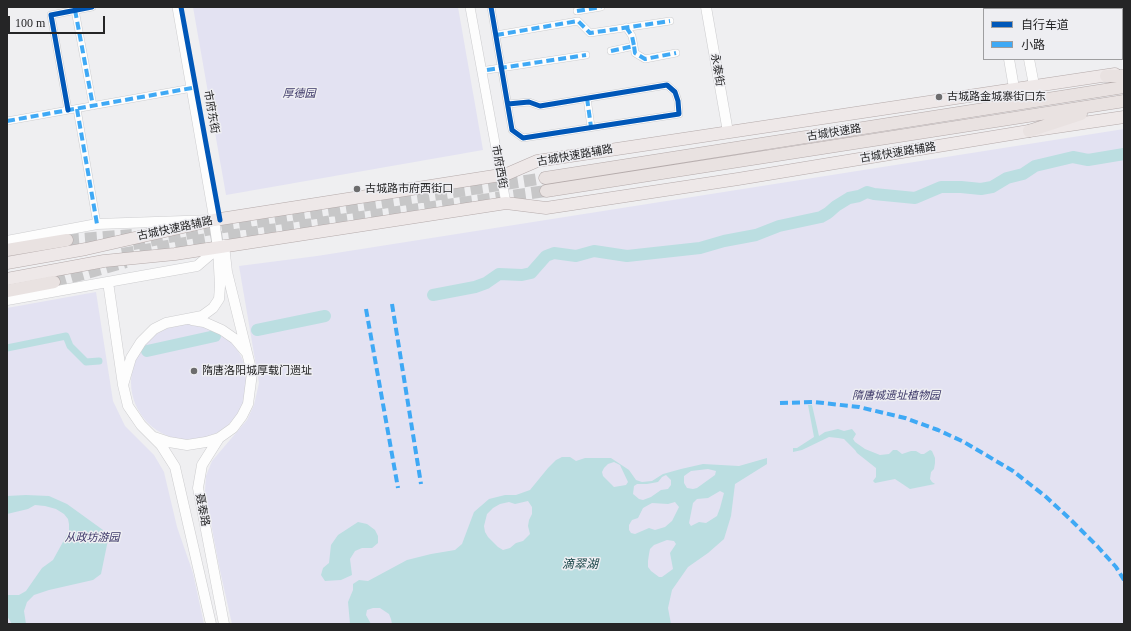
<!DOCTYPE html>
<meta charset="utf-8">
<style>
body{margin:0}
#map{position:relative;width:1131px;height:631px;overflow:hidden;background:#efeff1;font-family:"Times New Roman","Noto Sans SC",serif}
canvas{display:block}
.frame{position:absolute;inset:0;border:8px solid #252526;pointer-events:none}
.legend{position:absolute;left:983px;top:8px;width:140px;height:52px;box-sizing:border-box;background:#eeeef2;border:1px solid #9e9ea0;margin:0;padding:5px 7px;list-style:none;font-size:12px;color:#252526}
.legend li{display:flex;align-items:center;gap:8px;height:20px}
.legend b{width:20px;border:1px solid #9e9ea0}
.scale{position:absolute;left:8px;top:16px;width:97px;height:18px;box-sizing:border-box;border:2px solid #252526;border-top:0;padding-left:5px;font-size:12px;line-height:14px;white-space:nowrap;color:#252526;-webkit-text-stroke:3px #eeeef2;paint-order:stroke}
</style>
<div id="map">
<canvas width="1131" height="631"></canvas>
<div class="frame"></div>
<ul class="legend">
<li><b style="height:5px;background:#0057b8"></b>自行车道</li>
<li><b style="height:5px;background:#3fa9f5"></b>小路</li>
</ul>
<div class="scale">100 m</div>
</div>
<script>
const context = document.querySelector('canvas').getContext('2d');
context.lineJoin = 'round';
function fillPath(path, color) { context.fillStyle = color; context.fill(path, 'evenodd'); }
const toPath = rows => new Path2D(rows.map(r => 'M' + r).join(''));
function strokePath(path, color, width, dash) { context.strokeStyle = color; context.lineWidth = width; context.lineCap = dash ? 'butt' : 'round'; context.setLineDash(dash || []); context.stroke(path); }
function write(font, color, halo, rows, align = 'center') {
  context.font = font + ' "Times New Roman","Noto Sans SC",serif'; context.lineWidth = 3; context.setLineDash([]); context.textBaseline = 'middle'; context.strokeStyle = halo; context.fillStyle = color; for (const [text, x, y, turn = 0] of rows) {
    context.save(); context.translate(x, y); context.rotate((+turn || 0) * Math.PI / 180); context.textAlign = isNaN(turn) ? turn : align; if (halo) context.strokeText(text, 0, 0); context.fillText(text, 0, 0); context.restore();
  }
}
const green = toPath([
 [193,7,458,7,483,150,226,195],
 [1124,129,1124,624,232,624,219,566,205,491,206,476,212,461,247,420,254,405,259,383,239,266,317,256],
 [96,292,113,401,125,426,154,455,164,472,177,527,193,573,204,624,7,624,7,308],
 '131 382a58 58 0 1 1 116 0a58 58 0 1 1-116 0Z'
]);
const water = toPath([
 [808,405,812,405,819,436,825,432,838,429,844,431,852,429,856,434,853,439,855,442,865,449,880,455,889,454,893,450,897,450,902,454,911,451,916,451,921,454,924,454,930,450,932,451,935,458,935,463,934,469,931,472,930,479,932,482,935,484,910,489,895,479,875,483,873,481,876,477,876,468,857,453,855,450,844,439,838,438,829,437,802,450,793,452,793,448,797,448,814,437],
 [562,457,570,457,576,461,585,458,611,458,629,470,636,480,642,482,652,481,663,474,681,469,703,464,739,466,767,458,767,464,735,484,731,516,724,539,708,553,688,567,672,590,668,608,671,624,392,624,391,619,389,614,380,608,373,608,367,610,366,615,371,624,350,624,348,602,353,590,353,584,359,580,368,581,407,560,431,554,455,550,462,544,474,512,489,499,505,495,516,495,530,490,548,468,556,460],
 [614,462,620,465,628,482,626,485,614,487,603,476,602,472,604,468,608,464],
 [708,469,716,471,715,475,697,488,693,489,687,488,684,483,684,476,691,471],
 [666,475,671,480,671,485,668,489,661,490,651,497,643,500,639,499,633,494,634,486,637,484,647,484,658,482,662,477],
 [720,491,724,493,720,508,717,516,706,523,699,522,691,526,689,523,693,503,697,499,708,498],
 [528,501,532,507,532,514,529,520,528,526,530,534,523,541,516,543,510,548,503,550,498,547,488,537,485,532,484,526,487,514,493,508,500,504,509,502,515,504],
 [675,502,679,507,672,521,665,527,655,530,649,528,635,534,631,533,629,530,629,525,632,520,638,518,643,508,652,503,668,504],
 [667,540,674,541,676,544,670,553,673,569,662,577,659,577,651,571,648,567,648,561,649,554,650,549,654,545],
 [26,495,49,496,67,504,103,530,108,540,101,574,93,580,49,590,34,595,27,602,24,611,26,624,12,624,7,616,7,595,19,595,26,591,42,568,53,560,69,531,69,524,68,519,64,514,56,509,45,506,35,505,28,509,7,514,7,496],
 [358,522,367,524,375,530,378,536,378,543,372,548,362,548,355,551,350,559,352,575,341,580,325,581,321,575,323,568,329,563,331,545,338,535]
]);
const canal = toPath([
 [7,348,66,336,70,346,86,362,99,361]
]);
const river = toPath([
 [433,295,475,287,486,283,499,274,522,275,531,273,546,256,554,253,576,256,594,251,627,256,700,248,724,241,756,235,779,226,821,217,828,213,836,206,849,198,859,196,867,192,874,194,915,198,941,187,961,187,981,189,992,187,1007,178,1023,174,1035,166,1073,157,1088,160,1124,154],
 [257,330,325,316],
 [147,351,215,336]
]);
const trunkTunnel = toPath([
 [67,240,132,235],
 [133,244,211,229,545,178],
 [122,254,213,238,546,191],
 [54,282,126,262]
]);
const minor = toPath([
 [491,7,512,130,523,138,679,114,678,101,675,92,667,85,540,106,529,102,508,104],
 [75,10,93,106],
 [577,11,601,7],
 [626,27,632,36,634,46],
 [496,35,578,21,590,33,670,21],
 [611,51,634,46,635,53,645,59,676,53],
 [487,70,586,55],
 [587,98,591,127],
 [77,109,97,224],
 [68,110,51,15,92,7],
 [7,121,192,88]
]);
const tertiary = toPath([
 [177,7,214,220],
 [470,7,506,203]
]);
const secondary = toPath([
 [706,7,728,132],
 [1001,7,1001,9],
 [1021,7,1021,9],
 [1009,59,1014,88],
 [1029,59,1034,85],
 [7,241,97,224,214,220,218,248,220,286,219,299,213,308,202,316,166,323,154,329,141,342,131,358,123,385],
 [224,245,227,272,252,373,248,404,242,416,233,428,219,438,202,465,198,488,224,624],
 [108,282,123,385,128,406,141,425,161,445,175,467,211,624],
 [7,300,197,266,218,248],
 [192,320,204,322,222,330,235,339,246,352],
 [154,437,169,442,187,445,206,442,219,438]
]);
const primary = toPath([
 [7,263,86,249,214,220,507,174,537,161,1115,74],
 [7,279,104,261,175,254,506,203,546,208,738,179,1029,131,1124,117]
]);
const trunk = toPath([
 [1106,76,1124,76],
 [1029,131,1081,114],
 [545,178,1124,87],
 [546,191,1124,101],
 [7,250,67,240],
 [7,291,54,282]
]);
const quiet = toPath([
 [75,10,93,106],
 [577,11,601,7],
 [626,27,632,36,634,46],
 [496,35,578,21,590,33,670,21],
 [611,51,634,46,635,53,645,59,676,53],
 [487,70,586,55],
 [587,98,591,127],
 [77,109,97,224],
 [7,121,192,88],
 [392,304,421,484],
 [366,309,398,488],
 [780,403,814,402,859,407,905,418,938,430,964,442,1013,471,1045,496,1070,519,1098,547,1116,567,1124,580]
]);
const cycleway = toPath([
 [181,7,220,220],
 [491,7,512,130,523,138,679,114,678,101,675,92,667,85,540,106,529,102,508,104],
 [68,110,51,15,92,7]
]);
const markers = [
 [939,97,4,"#6c6c6d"],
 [357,189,4,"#6c6c6d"],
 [194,371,4,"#6c6c6d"]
];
const streetNames = [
 ["永泰街",717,70,80],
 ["市府东街",211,112,80],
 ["古城快速路",834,133,-9],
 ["古城快速路辅路",898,153,-9],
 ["古城快速路辅路",575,156,-10],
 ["市府西街",499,167,80],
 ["古城快速路辅路",175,229,-12],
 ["聂泰路",202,510,79]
];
const parkNames = [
 ["厚德园",299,94],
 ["隋唐城遗址植物园",896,396],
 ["从政坊游园",92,538]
];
const poiNames = [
 ["古城路金城寨街口东",947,97],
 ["古城路市府西街口",365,189],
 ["隋唐洛阳城厚载门遗址",202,371]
];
const waterNames = [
 ["滴翠湖",580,565]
];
fillPath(green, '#e3e2f2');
fillPath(water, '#bbdee1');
strokePath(canal, '#bbdee1', 7);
strokePath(river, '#bbdee1', 12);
strokePath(trunkTunnel, '#c7c7c8', 12, [12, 6]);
strokePath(minor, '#cdcdcf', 8);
strokePath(tertiary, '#cdcdcf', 10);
strokePath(secondary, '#cdcdcf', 11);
strokePath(primary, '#b4aaaa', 13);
strokePath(trunk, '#b4aaaa', 13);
strokePath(minor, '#fdfdfd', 7);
strokePath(tertiary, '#fdfdfd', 9);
strokePath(secondary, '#fdfdfd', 10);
strokePath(primary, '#eee8e8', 12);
strokePath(trunk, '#e9e2e1', 12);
strokePath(quiet, '#3fa9f5', 4, [8, 4]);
strokePath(cycleway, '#0057b8', 5);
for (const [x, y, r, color] of markers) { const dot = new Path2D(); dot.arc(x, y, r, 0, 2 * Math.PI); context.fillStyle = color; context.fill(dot); strokePath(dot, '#eeeef2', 1.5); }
write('11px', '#252526', '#eeeef2', streetNames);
write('italic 11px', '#3d3868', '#eeeef2', parkNames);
write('11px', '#252526', '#eeeef2', poiNames, 'left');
write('italic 12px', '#113f42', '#eeeef2', waterNames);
</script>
